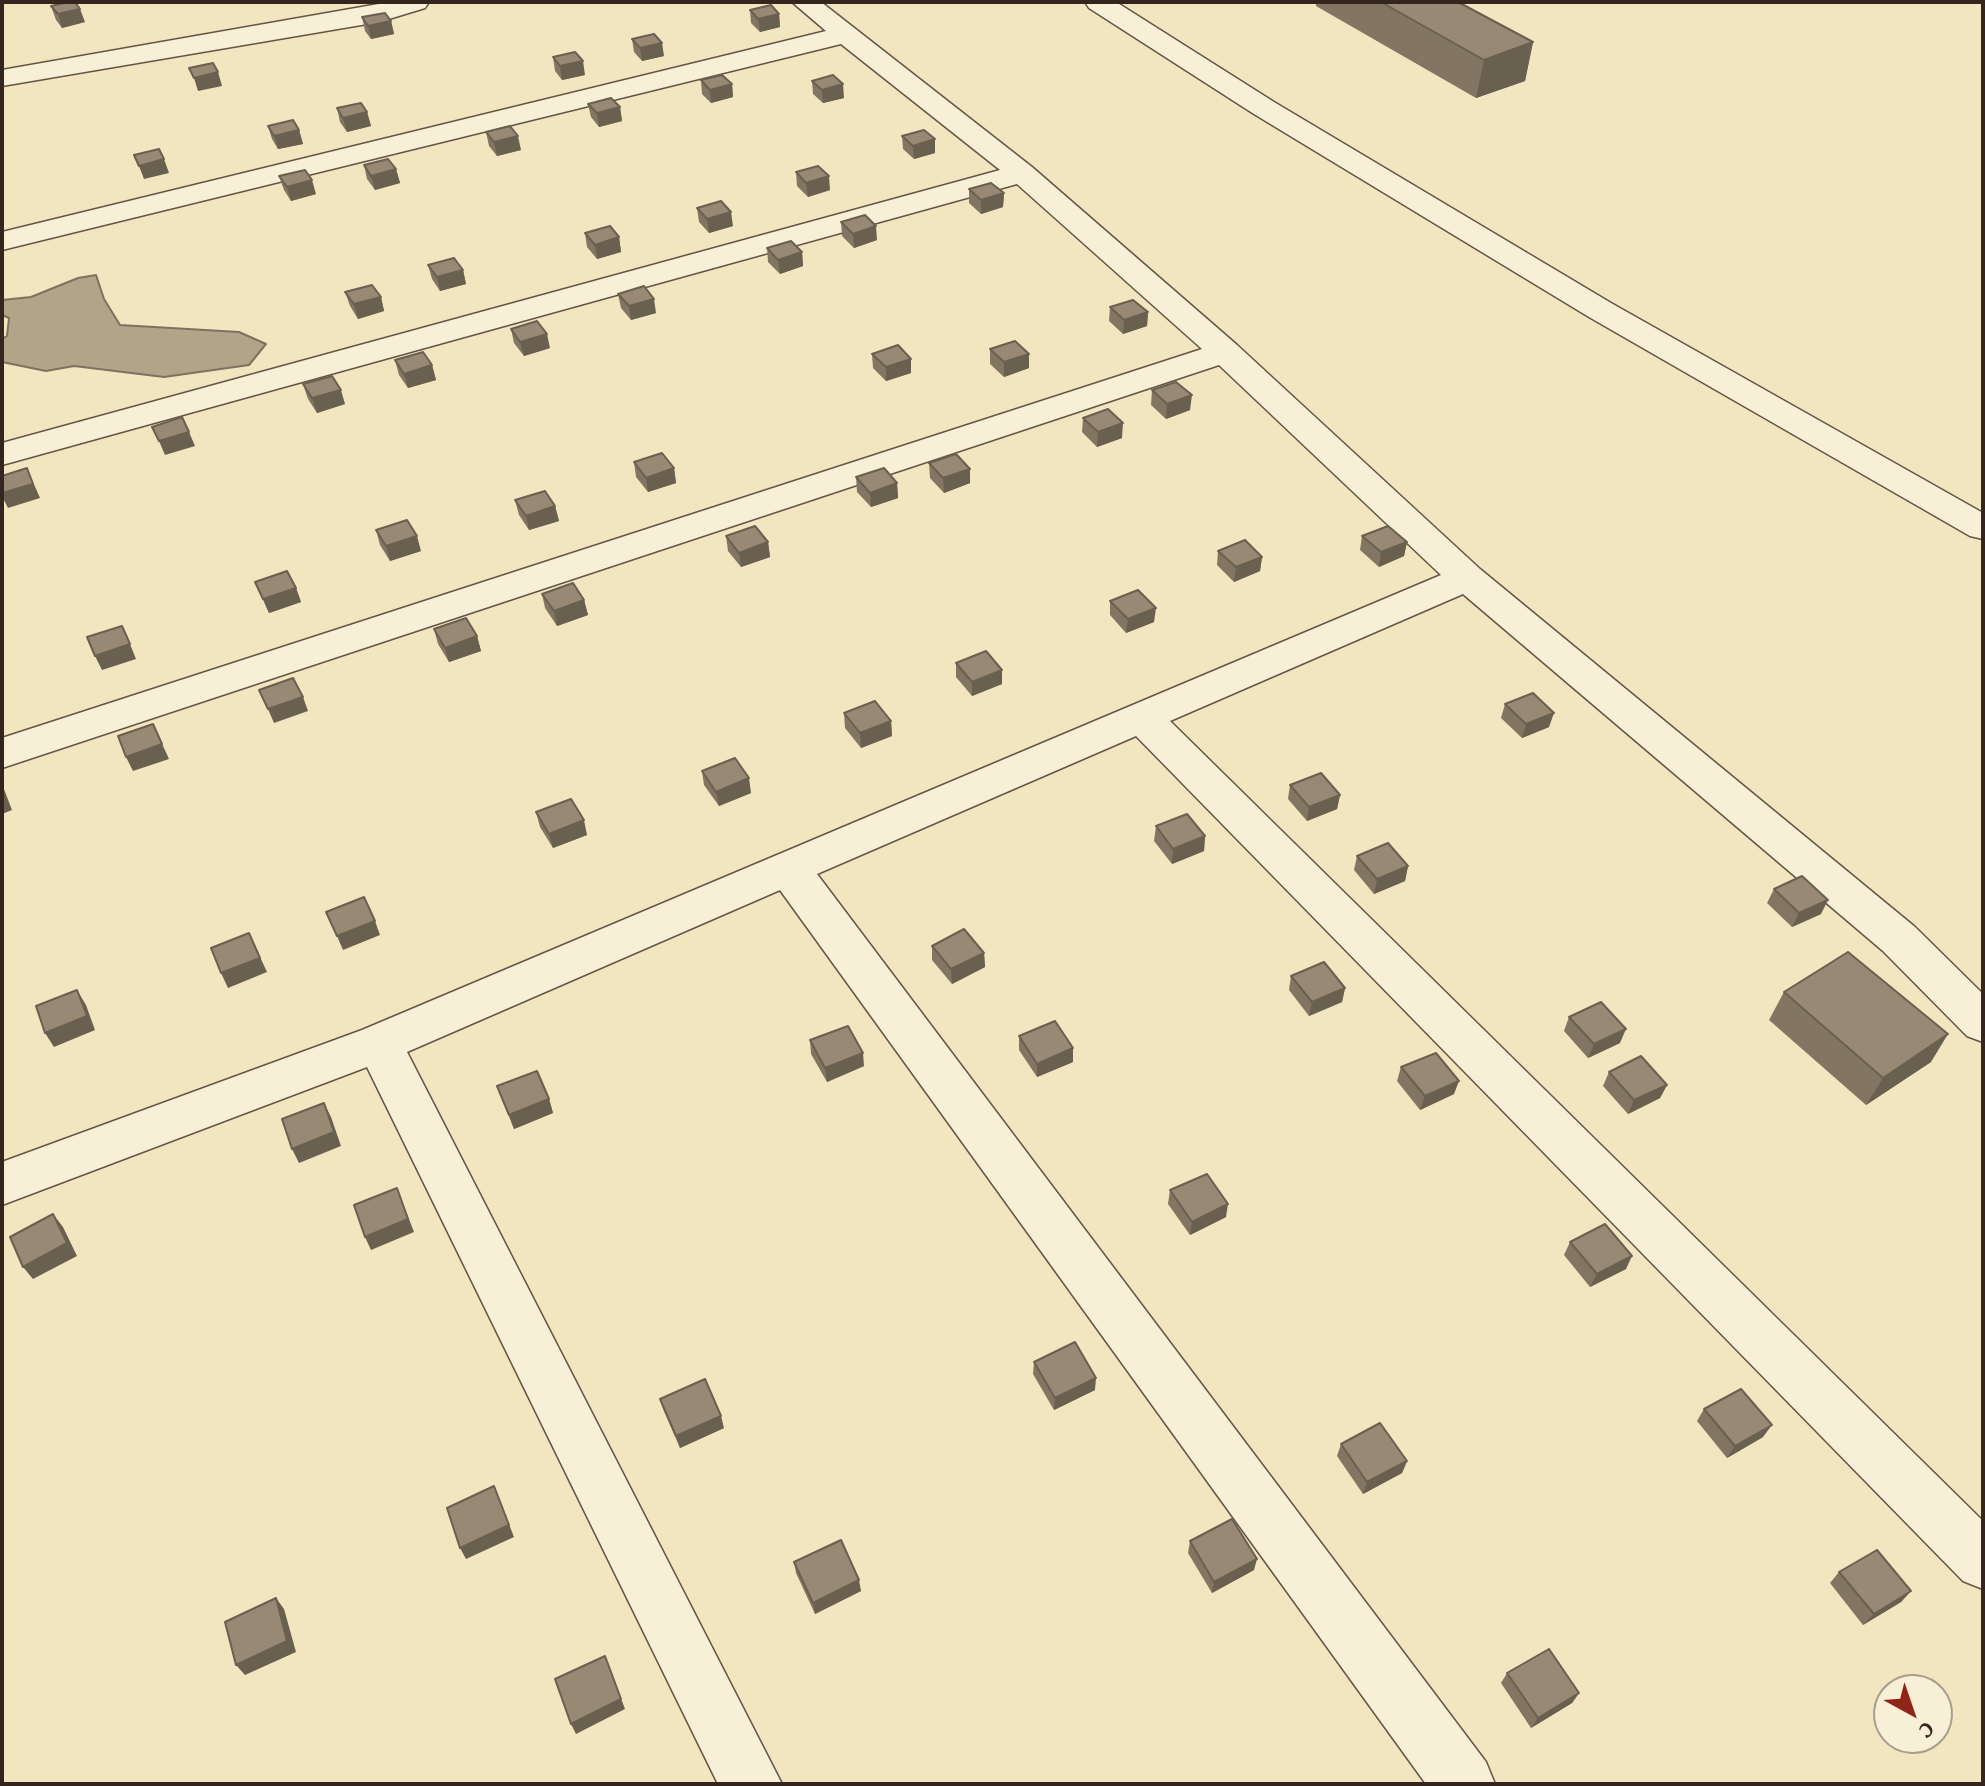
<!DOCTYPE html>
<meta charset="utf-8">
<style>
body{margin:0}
#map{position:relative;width:1985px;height:1786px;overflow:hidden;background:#f2e6c0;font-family:"Gentium Book Plus",serif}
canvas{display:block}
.frame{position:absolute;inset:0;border:4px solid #34251f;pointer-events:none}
.north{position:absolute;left:1873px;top:1674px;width:80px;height:80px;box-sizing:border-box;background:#f7efd6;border:2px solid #a99e8d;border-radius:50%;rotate:140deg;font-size:22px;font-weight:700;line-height:32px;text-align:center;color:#34251f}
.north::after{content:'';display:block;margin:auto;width:28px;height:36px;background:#8f2418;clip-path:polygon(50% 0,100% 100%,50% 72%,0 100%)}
</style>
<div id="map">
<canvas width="1985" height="1786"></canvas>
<div class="frame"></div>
<div class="north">С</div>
</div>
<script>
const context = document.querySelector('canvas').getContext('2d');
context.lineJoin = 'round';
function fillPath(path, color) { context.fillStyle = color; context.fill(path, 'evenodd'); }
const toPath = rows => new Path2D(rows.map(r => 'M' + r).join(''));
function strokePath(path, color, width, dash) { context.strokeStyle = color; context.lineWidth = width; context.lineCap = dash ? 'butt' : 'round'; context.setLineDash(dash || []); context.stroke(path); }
const water = toPath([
 [96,275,104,299,120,325,239,332,266,344,249,365,164,377,74,366,46,371,2,362,2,339,7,336,9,318,2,315,2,300,31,297,78,278,96,275]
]);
const minor = toPath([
 [390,2,429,2,425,8,379,22,2,86,2,70,390,2],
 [792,2,821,2,1032,167,1237,345,1480,569,1915,927,1983,994,1983,1042,1967,1036,1883,951,1463,594,1170,721,1983,1521,1983,1589,1963,1581,1136,736,817,874,1486,1762,1495,1784,1426,1784,780,890,407,1052,782,1784,718,1784,367,1067,2,1205,2,1162,362,1030,1441,575,1219,365,2,768,2,738,1202,349,1017,184,2,465,2,443,1000,170,841,44,2,250,2,232,826,31,792,2],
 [1085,2,1116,2,1274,102,1611,303,1983,513,1983,539,1970,536,1589,317,1254,114,1089,8,1085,2]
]);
const wall = toPath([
 [1316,2,1458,2,1533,42,1525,81,1476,98,1316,6],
 [51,6,85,22,62,28,56,20],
 [750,10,779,14,780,27,760,32,751,23],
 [362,17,391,21,394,34,371,39,365,31],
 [632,39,664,56,642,61,634,52],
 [553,57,585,75,562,80,555,71],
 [701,80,732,84,733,97,711,103,702,94],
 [812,81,844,98,823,103,813,94],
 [588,104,620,107,622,121,599,127,591,117],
 [337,108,367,112,371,126,347,132,340,122],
 [268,126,299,130,303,144,278,149,272,139],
 [486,132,521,150,497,156,489,146],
 [902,136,935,153,914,159,903,149],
 [364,165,396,169,400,183,375,190,367,179],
 [796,172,830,190,808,197,797,186],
 [279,176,316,194,291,201,284,190],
 [969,189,1004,193,1003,207,981,214,969,203],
 [697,208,733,226,709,233,699,222],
 [841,222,877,240,854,248,842,236],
 [585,233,619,237,621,252,597,259,587,247],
 [767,248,802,252,803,266,780,274,768,262],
 [428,265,463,270,466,284,440,291,432,279],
 [345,292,381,297,384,311,358,319,350,306],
 [618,294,656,313,631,320,621,308],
 [1110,307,1148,312,1147,326,1123,334,1109,321],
 [511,329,550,348,524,356,514,343],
 [990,349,1029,368,1004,377,990,364],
 [872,354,911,373,886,381,873,368],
 [395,360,432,365,436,380,408,388,399,375],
 [303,384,345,404,317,413,308,399],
 [1152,390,1190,410,1166,419,1151,405],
 [1083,418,1122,438,1097,447,1082,432],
 [634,462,674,468,676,483,648,492,636,477],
 [929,463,970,483,944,493,930,478],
 [856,477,897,483,898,498,871,507,857,492],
 [515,500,555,506,559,521,529,530,519,515],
 [376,530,421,551,390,561,380,545],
 [726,536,768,542,770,557,741,567,728,551],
 [1362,536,1407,542,1404,556,1379,567,1360,550],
 [1218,551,1262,557,1260,571,1234,582,1217,565],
 [255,582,296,588,301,602,269,613],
 [542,594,584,600,588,615,557,626,545,608],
 [1110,601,1154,622,1126,633,1110,615],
 [434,629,477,636,481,651,449,662,438,644],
 [956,663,1002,684,972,696,956,677],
 [1505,704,1549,727,1522,738,1501,718],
 [844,713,891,721,892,736,861,748,845,728],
 [702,771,751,793,719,806,704,785],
 [1290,785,1340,795,1337,809,1307,821,1288,799],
 [536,812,587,835,553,848,540,827],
 [1156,826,1205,836,1204,851,1172,864,1154,841],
 [1357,856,1408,866,1405,881,1374,894,1354,870],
 [1774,889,1821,914,1792,927,1767,903],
 [932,946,984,953,985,967,952,984,932,960],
 [1291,976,1345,988,1342,1002,1309,1016,1289,990],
 [1784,992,1931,1062,1866,1105,1769,1020],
 [1569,1017,1620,1043,1588,1058,1564,1031],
 [1019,1036,1073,1048,1073,1062,1037,1077,1019,1050],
 [810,1040,864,1066,827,1082,811,1054],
 [1401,1067,1454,1094,1420,1110,1397,1081],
 [1609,1072,1667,1085,1660,1098,1628,1114,1603,1086],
 [497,1086,549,1099,553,1113,514,1129],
 [1170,1190,1226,1217,1190,1235,1168,1204],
 [1570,1242,1626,1269,1590,1287,1564,1255],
 [1034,1362,1095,1390,1054,1410,1033,1374],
 [660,1399,724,1428,680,1448,664,1411],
 [1704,1409,1763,1437,1727,1458,1697,1421],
 [1341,1444,1407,1461,1402,1473,1363,1494,1337,1456],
 [1190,1541,1254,1570,1212,1593,1188,1553],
 [794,1562,861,1591,815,1614,796,1573],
 [1839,1572,1911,1591,1901,1602,1863,1625,1830,1583],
 [1507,1673,1579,1693,1572,1703,1531,1728,1501,1683]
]);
const shadedWall = toPath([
 [80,9,85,22,62,28,58,14],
 [779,14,780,27,760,32,758,19],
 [391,21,394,34,371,39,368,26],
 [1533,42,1525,81,1476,98,1484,60],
 [662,43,664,56,642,61,640,48],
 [583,61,585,75,562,80,560,66],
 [218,72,222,86,198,91,194,78],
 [732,84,733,97,711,103,710,90],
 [843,84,844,98,823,103,822,90],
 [620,107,622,121,599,127,597,113],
 [367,112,371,126,347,132,343,118],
 [299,130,303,144,278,149,274,136],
 [518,136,521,150,497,156,494,142],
 [935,139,935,153,914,159,913,146],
 [164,159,169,173,144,179,139,166],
 [396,169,400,183,375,190,371,176],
 [829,176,830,190,808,197,806,183],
 [312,180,316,194,291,201,287,187],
 [1004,193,1003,207,981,214,981,200],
 [731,212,733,226,709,233,707,219],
 [876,226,877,240,854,248,853,234],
 [619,237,621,252,597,259,595,245],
 [802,252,803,266,780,274,778,260],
 [463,270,466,284,440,291,437,277],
 [381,297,384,311,358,319,354,304],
 [654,299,656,313,631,320,629,306],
 [1148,312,1147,326,1123,334,1124,320],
 [547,334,550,348,524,356,520,342],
 [1029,354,1029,368,1004,377,1004,362],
 [911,359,911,373,886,381,886,367],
 [432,365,436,380,408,388,404,374],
 [341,390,345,404,317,413,312,398],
 [1192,395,1190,410,1166,419,1167,404],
 [1123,423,1122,438,1097,447,1098,432],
 [189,432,195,446,165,455,159,441],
 [27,468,40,498,8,508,2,496,2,493],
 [674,468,676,483,648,492,646,478],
 [970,469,970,483,944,493,943,478],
 [897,483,898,498,871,507,870,493],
 [555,506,559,521,529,530,526,516],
 [417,536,421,551,390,561,386,546],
 [768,542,770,557,741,567,739,553],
 [1407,542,1404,556,1379,567,1381,552],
 [1262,557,1260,571,1234,582,1236,567],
 [296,588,301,602,269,613,263,599],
 [584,600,588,615,557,626,554,611],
 [1156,608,1154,622,1126,633,1128,619],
 [477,636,481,651,449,662,445,648],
 [130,644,136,659,102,670,95,656],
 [1002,670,1002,684,972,696,972,682],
 [303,697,308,711,274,723,268,709],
 [1554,713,1549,727,1522,738,1526,724],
 [891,721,892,736,861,748,860,733],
 [153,724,169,759,133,771,126,757],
 [749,778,751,793,719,806,716,792],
 [2,784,12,810,2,814],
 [1340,795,1337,809,1307,821,1309,807],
 [584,820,587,835,553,848,549,834],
 [1205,836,1204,851,1172,864,1173,849],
 [1408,866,1405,881,1374,894,1377,879],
 [1828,900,1821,914,1792,927,1799,913],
 [375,921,380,935,343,950,337,936],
 [249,933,267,972,228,988,221,973],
 [984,953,985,967,952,984,951,969],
 [1345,988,1342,1002,1309,1016,1312,1002],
 [77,990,86,1005,95,1030,54,1047,45,1033],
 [1626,1029,1620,1043,1588,1058,1594,1044],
 [1948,1034,1931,1062,1866,1105,1883,1078],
 [1073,1048,1073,1062,1037,1077,1037,1064],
 [863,1053,864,1066,827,1082,825,1068],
 [1459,1081,1454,1094,1420,1110,1425,1096],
 [1667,1085,1660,1098,1628,1114,1634,1100],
 [549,1099,553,1113,514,1129,509,1115],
 [324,1103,331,1117,341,1146,299,1163,292,1149],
 [397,1188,414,1232,371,1250,365,1237],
 [1228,1204,1226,1217,1190,1235,1192,1222],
 [53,1214,63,1227,77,1256,33,1279,23,1267],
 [1632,1256,1626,1269,1590,1287,1597,1274],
 [1096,1378,1095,1390,1054,1410,1055,1398],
 [721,1416,724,1428,680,1448,676,1436],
 [1772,1425,1763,1437,1727,1458,1735,1446],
 [1407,1461,1402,1473,1363,1494,1367,1482],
 [494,1486,514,1537,466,1559,460,1548],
 [1257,1559,1254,1570,1212,1593,1214,1582],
 [859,1580,861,1591,815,1614,813,1603],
 [1911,1591,1901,1602,1863,1625,1874,1614],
 [276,1598,284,1609,296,1652,245,1675,236,1665],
 [605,1656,625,1709,576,1734,571,1724],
 [1579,1693,1572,1703,1531,1728,1538,1718]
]);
const building = toPath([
 [69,2,75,2,80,9,58,14,51,6,69,2],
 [1381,2,1458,2,1533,42,1484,60,1381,2],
 [771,5,779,14,758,19,750,10,771,5],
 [385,13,391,21,368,26,362,17,385,13],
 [654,34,662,43,640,48,632,39,654,34],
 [575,52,583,61,560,66,553,57,575,52],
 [213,63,218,72,194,78,189,68,213,63],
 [722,75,732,84,710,90,701,80,722,75],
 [833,75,843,84,822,90,812,81,833,75],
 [611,98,620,107,597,113,588,104,611,98],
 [361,103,367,112,343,118,337,108,361,103],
 [293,120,299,130,274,136,268,126,293,120],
 [510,126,518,136,494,142,486,132,510,126],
 [924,130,935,139,913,146,902,136,924,130],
 [159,149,164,159,139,166,134,155,159,149],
 [388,159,396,169,371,176,364,165,388,159],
 [818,166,829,176,806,183,796,172,818,166],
 [305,170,312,180,287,187,279,176,305,170],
 [991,183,1004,193,981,200,969,189,991,183],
 [721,201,731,212,707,219,697,208,721,201],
 [865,215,876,226,853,234,841,222,865,215],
 [610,226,619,237,595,245,585,233,610,226],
 [791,241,802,252,778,260,767,248,791,241],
 [454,258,463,270,437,277,428,265,454,258],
 [372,285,381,297,354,304,345,292,372,285],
 [644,286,654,299,629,306,618,294,644,286],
 [1133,300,1148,312,1124,320,1110,307,1133,300],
 [537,321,547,334,520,342,511,329,537,321],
 [1015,341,1029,354,1004,362,990,349,1015,341],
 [898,345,911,359,886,367,872,354,898,345],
 [423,352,432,365,404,374,395,360,423,352],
 [332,376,341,390,312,398,303,384,332,376],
 [1176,382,1192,395,1167,404,1152,390,1176,382],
 [1108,409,1123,423,1098,432,1083,418,1108,409],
 [182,417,189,432,159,441,152,427,182,417],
 [662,453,674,468,646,478,634,462,662,453],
 [956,454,970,469,943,478,929,463,956,454],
 [27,468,33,484,2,493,2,476,27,468],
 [884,468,897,483,870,493,856,477,884,468],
 [545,491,555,506,526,516,515,500,545,491],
 [407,520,417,536,386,546,376,530,407,520],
 [755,526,768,542,739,553,726,536,755,526],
 [1388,526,1407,542,1381,552,1362,536,1388,526],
 [1245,540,1262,557,1236,567,1218,551,1245,540],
 [287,571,296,588,263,599,255,582,287,571],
 [573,583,584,600,554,611,542,594,573,583],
 [1138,590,1156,608,1128,619,1110,601,1138,590],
 [466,618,477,636,445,648,434,629,466,618],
 [122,626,130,644,95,656,87,637,122,626],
 [986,651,1002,670,972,682,956,663,986,651],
 [293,678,303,697,268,709,259,690,293,678],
 [1533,693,1554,713,1526,724,1505,704,1533,693],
 [875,701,891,721,860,733,844,713,875,701],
 [153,724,162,744,126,757,118,736,153,724],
 [735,758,749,778,716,792,702,771,735,758],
 [1321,773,1340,795,1309,807,1290,785,1321,773],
 [571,799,584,820,549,834,536,812,571,799],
 [1187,814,1205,836,1173,849,1156,826,1187,814],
 [1388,843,1408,866,1377,879,1357,856,1388,843],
 [1802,876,1828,900,1799,913,1774,889,1802,876],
 [364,897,375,921,337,936,326,912,364,897],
 [964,929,984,953,951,969,932,946,964,929],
 [249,933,260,958,221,973,211,948,249,933],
 [1848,952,1948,1034,1883,1078,1784,992,1848,952],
 [1324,962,1345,988,1312,1002,1291,976,1324,962],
 [77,990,87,1016,45,1033,36,1006,77,990],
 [1601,1002,1626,1029,1594,1044,1569,1017,1601,1002],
 [1055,1021,1073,1048,1037,1064,1019,1036,1055,1021],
 [848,1026,863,1053,825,1068,810,1040,848,1026],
 [1436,1053,1459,1081,1425,1096,1401,1067,1436,1053],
 [1641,1056,1667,1085,1634,1100,1609,1072,1641,1056],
 [537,1071,549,1099,509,1115,497,1086,537,1071],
 [324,1103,334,1132,292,1149,282,1119,324,1103],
 [1207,1174,1228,1204,1192,1222,1170,1190,1207,1174],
 [397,1188,408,1219,365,1237,354,1205,397,1188],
 [53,1214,67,1243,23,1267,10,1237,53,1214],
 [1605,1224,1632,1256,1597,1274,1570,1242,1605,1224],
 [1075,1342,1096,1378,1055,1398,1034,1362,1075,1342],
 [705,1379,721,1416,676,1436,660,1399,705,1379],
 [1741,1389,1772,1425,1735,1446,1704,1409,1741,1389],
 [1380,1423,1407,1461,1367,1482,1341,1444,1380,1423],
 [494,1486,509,1525,460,1548,447,1508,494,1486],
 [1232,1519,1257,1559,1214,1582,1190,1541,1232,1519],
 [841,1540,859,1580,813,1603,794,1562,841,1540],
 [1877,1550,1911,1591,1874,1614,1839,1572,1877,1550],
 [276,1598,287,1641,236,1665,225,1622,276,1598],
 [1549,1649,1579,1693,1538,1718,1507,1673,1549,1649],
 [605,1656,621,1699,571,1724,555,1679,605,1656]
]);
fillPath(water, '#b1a489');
strokePath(water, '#7f715f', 2);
strokePath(minor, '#645547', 3);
fillPath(minor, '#f7efd6');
fillPath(wall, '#827663');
fillPath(shadedWall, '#6a6050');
fillPath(building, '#978973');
strokePath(building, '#6a6050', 2);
</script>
